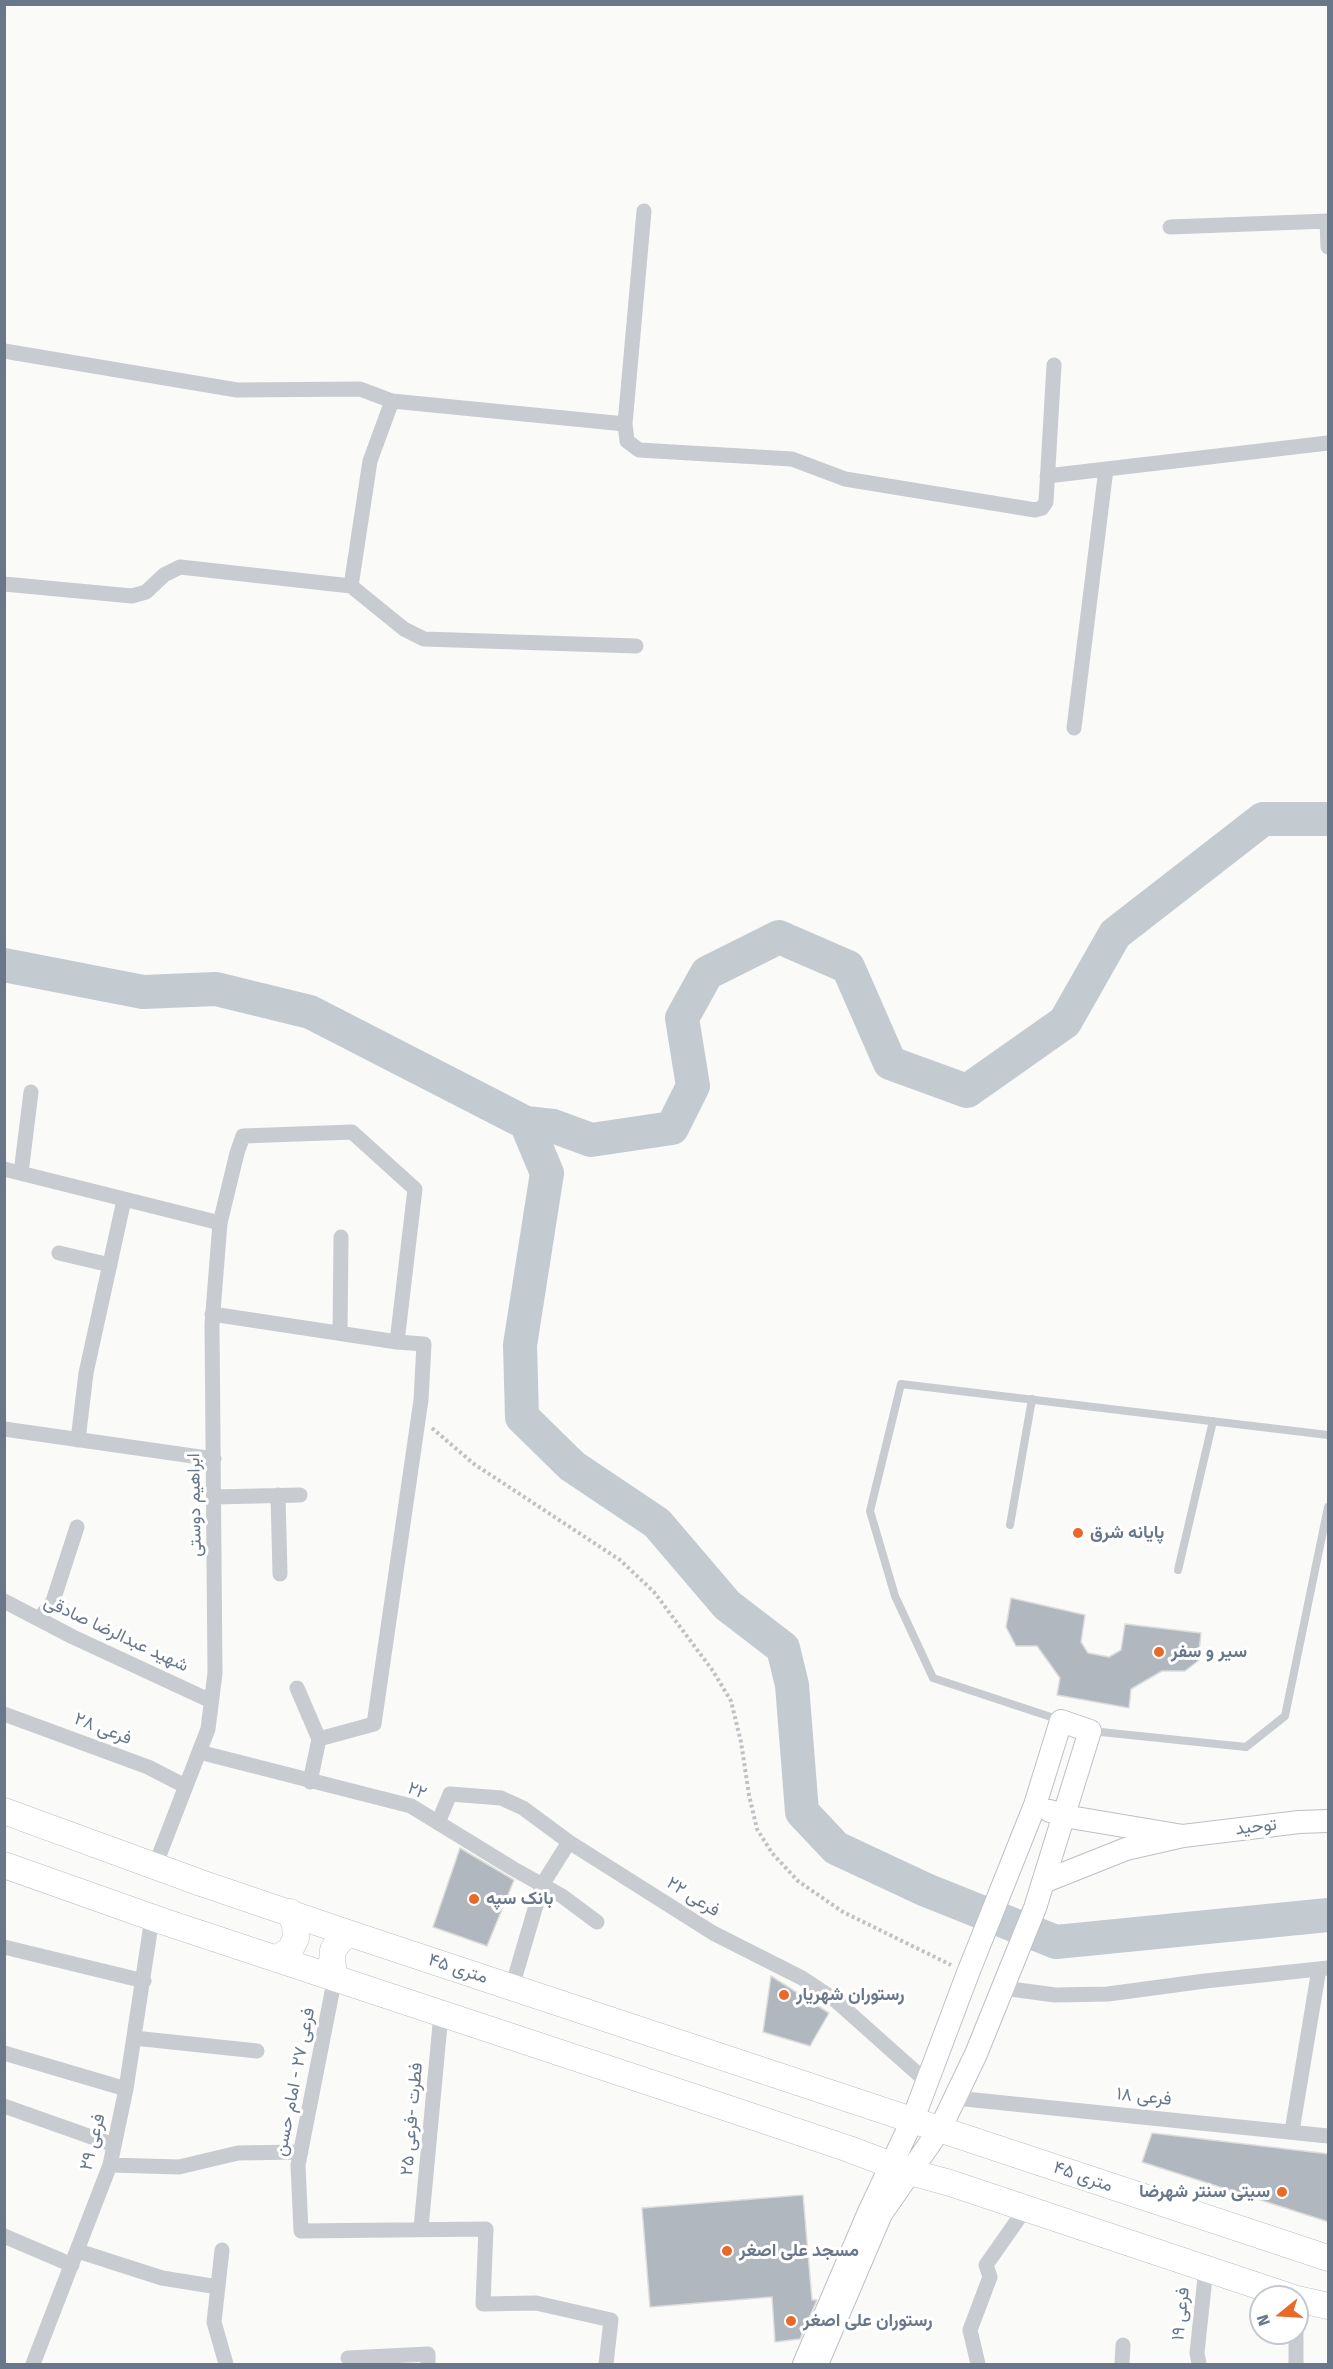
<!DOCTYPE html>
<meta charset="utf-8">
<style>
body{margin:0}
#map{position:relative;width:1333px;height:2369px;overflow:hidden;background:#fafaf8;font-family:"Fira Sans",sans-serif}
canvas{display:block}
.frame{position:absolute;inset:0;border:6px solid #68778a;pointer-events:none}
.north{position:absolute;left:1249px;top:2285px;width:60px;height:60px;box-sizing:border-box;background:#fff;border:2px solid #c3c9d0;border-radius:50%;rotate:252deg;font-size:16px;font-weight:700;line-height:24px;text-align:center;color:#68778a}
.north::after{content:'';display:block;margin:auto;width:21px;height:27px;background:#e96a28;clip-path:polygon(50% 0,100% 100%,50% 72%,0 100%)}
</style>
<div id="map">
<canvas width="1333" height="2369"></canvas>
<div class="frame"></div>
<div class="north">N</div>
</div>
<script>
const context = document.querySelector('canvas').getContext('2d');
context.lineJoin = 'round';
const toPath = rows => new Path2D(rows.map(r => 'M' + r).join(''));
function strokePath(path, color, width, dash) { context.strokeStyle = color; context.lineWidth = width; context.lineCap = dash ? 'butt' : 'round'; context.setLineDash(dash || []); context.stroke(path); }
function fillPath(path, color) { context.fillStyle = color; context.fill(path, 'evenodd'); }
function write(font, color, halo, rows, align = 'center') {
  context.font = font + ' "Fira Sans",Vazirmatn,sans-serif'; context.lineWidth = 6; context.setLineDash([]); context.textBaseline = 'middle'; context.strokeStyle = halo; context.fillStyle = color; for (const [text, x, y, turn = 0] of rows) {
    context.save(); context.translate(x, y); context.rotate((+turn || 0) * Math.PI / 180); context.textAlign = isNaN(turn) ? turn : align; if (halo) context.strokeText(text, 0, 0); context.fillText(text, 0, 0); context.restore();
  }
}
const river = toPath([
 [4,965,143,992,216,989,310,1012,526,1123,547,1173,520,1345,522,1417,572,1466,657,1523,727,1605,783,1648,792,1685,802,1812,836,1848,926,1890,1056,1942,1328,1915],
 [526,1123,553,1126,591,1140,672,1128,693,1086,682,1018,707,973,779,937,848,967,890,1063,967,1091,1065,1022,1115,934,1263,819,1328,819]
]);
const building = toPath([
 [1011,1598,1085,1615,1081,1642,1088,1653,1109,1657,1121,1650,1125,1624,1201,1633,1198,1661,1185,1671,1162,1671,1131,1689,1129,1708,1057,1695,1060,1678,1037,1646,1016,1646,1006,1627,1011,1598],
 [460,1848,514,1880,487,1946,433,1927,460,1848],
 [771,1976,829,2013,810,2046,763,2032,771,1976],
 [1152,2133,1329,2154,1329,2222,1142,2162,1152,2133],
 [803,2195,812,2300,817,2300,800,2339,775,2342,772,2297,650,2307,642,2208,803,2195]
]);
const path = toPath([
 [432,1428,474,1464,620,1560,654,1592,713,1671,731,1701,741,1742,749,1795,757,1829,772,1853,798,1881,843,1912,951,1965]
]);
const lane = toPath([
 [1010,1525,1032,1399],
 [1178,1570,1213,1421],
 [1060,1720,933,1678,895,1596,870,1511,901,1384,1328,1435],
 [1091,1731,1246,1747,1285,1716,1328,1507]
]);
const street = toPath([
 [644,211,625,424,627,441,639,450,792,459,845,479,1035,510,1042,508,1046,502,1054,365],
 [1327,221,1328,247],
 [1170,227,1328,221],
 [4,351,237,390,360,389,392,401,625,424],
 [1047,476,1328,443],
 [4,584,132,596,146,592,164,575,180,567,351,586,404,629,424,639,636,646],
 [351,586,370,461,392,401],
 [1074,728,1106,469],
 [4,1169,220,1223],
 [21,1173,31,1092],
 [59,1253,110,1265],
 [212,1314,397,1342],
 [340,1333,341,1237],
 [4,1429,214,1459],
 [78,1440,86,1373,124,1200],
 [278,1495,280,1574],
 [214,1497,300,1495],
 [4,1601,73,1637,211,1701],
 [39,1619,53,1601,77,1527],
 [297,1688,319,1739],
 [4,1714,148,1767,185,1786],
 [199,1752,411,1806,512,1868,562,1896,597,1922],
 [438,1823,450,1794,501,1798,523,1808,569,1842,713,1933,802,1978,835,2000,927,2082],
 [155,1866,208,1729,215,1673,212,1324,220,1223,237,1153,243,1136,352,1132,415,1189,397,1342,424,1344,421,1400,374,1724,319,1739,310,1782],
 [4,1947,144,1981],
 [335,1977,298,2165,301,2231,486,2229,483,2304,536,2303,611,2320,606,2364],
 [512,1987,542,1885,569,1842],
 [1003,1988,1055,1995,1108,1994,1205,1981,1328,1968],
 [134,2038,257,2051],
 [4,2053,126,2089],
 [955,2098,1328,2136],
 [4,2106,114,2145],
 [1292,2131,1319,1969],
 [110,2165,179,2167,238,2153,301,2152],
 [421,2228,441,2014],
 [4,2236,72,2265],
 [222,2250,214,2322,226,2364],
 [78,2251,162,2278,218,2287],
 [348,2358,428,2354,428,2364],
 [33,2364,110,2165,126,2089,152,1918],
 [978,2364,970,2330,990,2277,986,2265,1026,2208],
 [1122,2364,1123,2345],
 [1199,2364,1197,2353,1206,2268],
 [1296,2364,1296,2333]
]);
const secondary = toPath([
 [1183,1836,1299,1822,1328,1821],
 [1043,1882,1126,1849,1183,1836,1064,1816,1050,1811],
 [804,2364,869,2212,913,2119,968,1973,1035,1805,1061,1721,1090,1731,1035,1908,976,2054,940,2129,881,2214,817,2364]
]);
const primary = toPath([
 [4,1811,201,1883,351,1934,1328,2258],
 [4,1865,165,1922,724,2107,849,2149,910,2172,950,2183,1291,2297],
 [276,1959,290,1950,296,1938,295,1925,290,1912],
 [335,1977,332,1962,333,1950,341,1939,351,1934],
 [1297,2299,1328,2306]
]);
const markers = [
 [1078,1533,6,"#e96a28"],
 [1159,1652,6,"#e96a28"],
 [474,1899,6,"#e96a28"],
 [784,1995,6,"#e96a28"],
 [1282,2192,6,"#e96a28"],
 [727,2251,6,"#e96a28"],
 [791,2321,6,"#e96a28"]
];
const streetNames = [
 ["ابراهیم دوستی",195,1505,-91],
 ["شهید عبدالرضا صادقی",116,1634,25],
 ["فرعی ۲۸",103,1729,21],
 ["۲۲",417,1791,22],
 ["توحید",1256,1827,-7],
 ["فرعی ۲۲",693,1897,32],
 ["۴۵ متری",458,1969,18],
 ["فرعی ۲۷ - امام حسن",295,2082,-79],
 ["فرعی ۱۸",1144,2097,6],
 ["فطرت -فرعی ۲۵",412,2119,-85],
 ["فرعی ۲۹",93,2142,-76],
 ["۴۵ متری",1083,2177,19],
 ["فرعی ۱۹",1181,2314,-84]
];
const poiNames = [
 ["پایانه شرق",1090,1533],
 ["سیر و سفر",1171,1652],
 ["بانک سپه",486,1899],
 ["رستوران شهریار",796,1995],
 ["سیتی سنتر شهرضا",1270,2192,"right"],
 ["مسجد علی اصغر",739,2251],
 ["رستوران علی اصغر",803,2321]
];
strokePath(river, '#c3cbd1', 34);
fillPath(building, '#b1b7bf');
strokePath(building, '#dcdcda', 1.5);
strokePath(secondary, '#bcc0c6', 24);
strokePath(primary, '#bbbec3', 27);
strokePath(path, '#bfc2c5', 4, [3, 3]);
strokePath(lane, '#c8cbcf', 8);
strokePath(street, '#c8cbcf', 15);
strokePath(secondary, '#fff', 22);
strokePath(primary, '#fff', 26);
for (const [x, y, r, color] of markers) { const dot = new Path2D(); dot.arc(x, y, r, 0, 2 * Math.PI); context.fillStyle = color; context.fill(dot); strokePath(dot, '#fff', 2); }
write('18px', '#68778a', '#fff', streetNames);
write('bold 18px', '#68778a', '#fff', poiNames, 'left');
</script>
